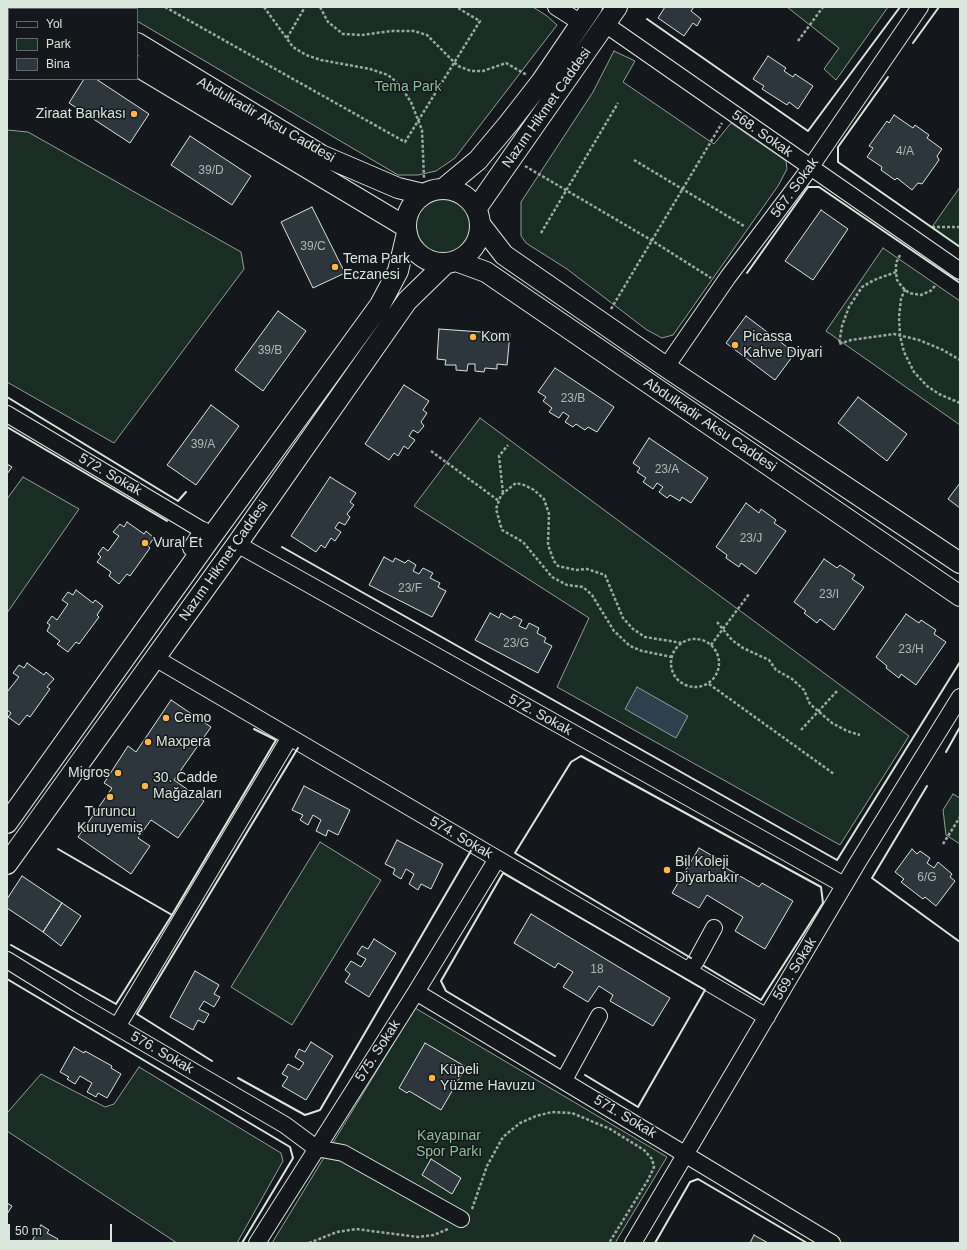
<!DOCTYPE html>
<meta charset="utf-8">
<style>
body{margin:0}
#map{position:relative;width:967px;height:1250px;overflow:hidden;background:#14181c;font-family:Arial,sans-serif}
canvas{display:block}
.frame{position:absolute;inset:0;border:8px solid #d8e6dc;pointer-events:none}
.legend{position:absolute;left:8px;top:8px;width:130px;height:72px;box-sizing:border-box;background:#14181c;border:1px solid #626a69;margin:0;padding:5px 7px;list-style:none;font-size:12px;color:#d8e6dc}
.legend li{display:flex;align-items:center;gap:8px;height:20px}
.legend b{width:20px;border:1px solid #626a69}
.scale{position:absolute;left:8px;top:1224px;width:104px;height:18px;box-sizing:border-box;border:2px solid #d8e6dc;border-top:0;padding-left:5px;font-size:12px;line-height:14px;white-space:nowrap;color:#d8e6dc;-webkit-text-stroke:3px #14181c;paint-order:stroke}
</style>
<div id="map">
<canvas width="967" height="1250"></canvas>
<div class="frame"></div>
<ul class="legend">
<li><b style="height:5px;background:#14181c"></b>Yol</li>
<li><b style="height:11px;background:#1a2d24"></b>Park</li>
<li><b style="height:11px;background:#2c363c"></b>Bina</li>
</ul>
<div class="scale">50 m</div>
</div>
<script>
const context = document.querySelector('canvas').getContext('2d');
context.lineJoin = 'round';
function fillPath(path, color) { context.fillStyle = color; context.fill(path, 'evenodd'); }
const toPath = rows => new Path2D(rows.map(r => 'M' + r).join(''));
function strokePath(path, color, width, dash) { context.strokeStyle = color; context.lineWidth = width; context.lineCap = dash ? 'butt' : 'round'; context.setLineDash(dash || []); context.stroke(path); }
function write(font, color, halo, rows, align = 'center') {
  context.font = font + ' Arial,sans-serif'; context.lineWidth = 3; context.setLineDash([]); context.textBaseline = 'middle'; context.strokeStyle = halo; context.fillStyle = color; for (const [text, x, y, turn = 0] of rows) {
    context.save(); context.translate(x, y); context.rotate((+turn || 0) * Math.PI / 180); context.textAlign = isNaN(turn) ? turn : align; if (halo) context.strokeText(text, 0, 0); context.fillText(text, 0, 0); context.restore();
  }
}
const green = toPath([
 [113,7,533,7,547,16,557,25,455,158,436,171,418,175,398,175,137,21,137,9,116,9,113,7],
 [787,7,888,7,836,80,824,69,839,48,787,7],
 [614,51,635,61,623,82,714,144,731,123,786,161,787,169,778,186,673,335,662,338,647,330,567,269,526,243,521,236,521,202,593,92,614,51],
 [7,130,28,132,241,252,244,269,114,443,7,382,7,130],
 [960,187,960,247,932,227,960,187],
 '414 225a29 29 0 1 1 58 0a29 29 0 1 1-58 0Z',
 [883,248,960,301,960,425,826,331,883,248],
 [480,418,909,736,840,845,557,687,589,618,414,506,480,418],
 [23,477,79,509,7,613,7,499,23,477],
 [953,794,960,798,960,844,946,835,943,810,953,794],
 [320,842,381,880,292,1025,231,987,320,842],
 [415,1008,667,1157,615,1243,272,1243,415,1008],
 [139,1067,281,1153,283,1161,237,1243,177,1243,7,1131,7,1113,41,1074,105,1107,114,1104,139,1067]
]);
const water = toPath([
 [637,687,688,716,676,738,625,709,637,687]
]);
const building = toPath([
 [665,7,694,7,691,11,701,19,697,26,693,23,684,36,658,18,665,7],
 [7,27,9,28,9,70,7,69,7,27],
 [768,56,786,68,784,71,793,77,795,74,813,86,798,109,789,102,787,105,762,89,764,86,753,79,768,56],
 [84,79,96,79,149,114,130,143,69,103,84,79],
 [894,115,913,128,915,125,929,135,927,138,942,149,937,156,939,160,922,184,918,183,912,190,897,178,895,180,881,170,882,167,867,157,873,148,869,146,887,121,889,123,894,115],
 [190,136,251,176,232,205,171,165,190,136],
 [312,207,345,273,313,288,281,222,312,207],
 [821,210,848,229,813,280,785,261,821,210],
 [278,311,306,331,263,391,235,370,278,311],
 [746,316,795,353,775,380,726,343,746,316],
 [439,329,510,334,507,365,497,364,497,369,485,368,484,372,475,371,475,364,468,364,467,371,456,370,456,365,445,365,446,360,437,359,439,329],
 [555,368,614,407,597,432,588,427,585,430,576,424,573,427,565,422,569,416,563,412,559,418,549,412,552,408,543,401,546,397,538,392,555,368],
 [404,385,429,401,423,410,427,413,421,422,424,426,418,433,413,430,409,436,415,440,408,449,404,446,398,456,394,453,389,460,365,444,404,385],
 [858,397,907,434,887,461,838,423,858,397],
 [211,405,239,426,196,485,167,465,211,405],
 [649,438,708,478,691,503,682,497,680,501,670,495,667,498,659,492,663,487,657,483,653,489,643,482,646,478,637,472,640,468,633,463,649,438],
 [7,464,12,467,7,474,7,464],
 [330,477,356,493,350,502,354,505,347,514,350,517,345,525,339,522,335,528,341,532,335,541,331,538,325,548,321,545,316,552,291,536,330,477],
 [960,483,960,508,948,499,960,483],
 [746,503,759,513,761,509,776,520,774,523,786,531,756,574,741,563,739,567,726,558,727,555,716,547,746,503],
 [127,522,144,534,146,531,154,538,148,546,150,548,130,576,127,574,119,584,109,576,111,572,97,562,101,557,98,554,103,547,108,551,119,536,113,532,120,524,124,527,127,522],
 [384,557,393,562,395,558,405,563,408,560,416,565,413,571,419,574,423,568,433,573,430,578,440,583,438,587,446,591,432,617,369,585,384,557],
 [824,559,837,568,840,565,855,575,852,579,864,587,834,630,820,619,817,623,804,613,806,611,794,602,824,559],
 [76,590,93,603,95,600,103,606,97,615,99,617,79,644,76,642,68,652,57,644,60,641,47,631,50,625,47,623,52,616,57,620,68,604,62,600,68,592,73,595,76,590],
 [490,613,499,618,501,613,511,619,514,616,522,620,519,626,526,629,529,623,539,628,537,633,546,638,544,642,552,646,538,673,475,640,490,613],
 [906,614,919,623,921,620,936,630,934,634,946,642,916,685,901,674,899,678,886,668,887,666,876,657,906,614],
 [27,663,44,675,46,672,54,679,47,687,50,689,30,717,27,715,19,725,8,717,11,713,7,710,7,692,19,677,13,673,19,665,24,668,27,663],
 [171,700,211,727,174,780,204,801,178,838,151,820,138,838,150,846,131,874,78,837,112,788,104,783,128,746,136,752,171,700],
 [304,786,350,810,338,835,328,830,326,836,316,831,321,820,313,815,308,825,300,820,303,815,292,810,304,786],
 [397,840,443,864,431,889,421,884,418,890,409,884,414,874,406,869,401,879,393,874,395,869,385,864,397,840],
 [699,848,728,865,726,868,759,887,762,883,793,901,765,949,735,931,743,917,707,895,699,908,672,893,699,848],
 [912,849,917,854,920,851,930,858,927,863,934,868,938,862,952,874,950,877,955,881,936,906,925,897,923,899,901,882,904,879,895,872,912,849],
 [22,876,62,903,43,932,7,908,7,899,22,876],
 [62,903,81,916,61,946,43,932,62,903],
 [531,914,670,998,653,1026,610,1001,613,995,599,986,588,1002,563,987,573,972,558,963,555,968,514,943,531,914],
 [374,939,396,953,369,997,345,982,350,974,345,970,351,961,361,967,366,959,357,954,362,946,368,949,374,939],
 [195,971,219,985,214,994,220,997,214,1007,204,1001,199,1009,209,1014,204,1023,198,1020,193,1030,170,1017,195,971],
 [311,1042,333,1056,306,1100,282,1086,288,1077,282,1074,288,1064,299,1070,304,1063,295,1057,299,1049,305,1052,311,1042],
 [425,1043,466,1067,441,1110,409,1091,407,1093,399,1088,425,1043],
 [74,1047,84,1053,85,1051,112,1066,111,1068,121,1074,107,1098,98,1093,96,1097,87,1092,92,1083,80,1076,75,1084,67,1079,69,1077,60,1072,74,1047],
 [431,1159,461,1178,452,1194,422,1175,431,1159],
 [7,1203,12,1206,7,1214,7,1203],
 [41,1225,49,1230,47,1233,58,1239,57,1241,60,1243,31,1243,41,1225],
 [754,1235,768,1243,750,1243,754,1235]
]);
const path = toPath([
 [107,7,110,9],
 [165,7,405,142,480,21,456,7],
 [264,7,293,47,306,55,321,60,370,69,388,75,399,84,411,102,422,130,424,178],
 [320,7,328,22,343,34,362,35,391,31,414,31,427,35,458,66,471,71,483,71,506,63,527,75],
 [287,38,305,7],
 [798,41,823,7],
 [634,160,744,226],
 [525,166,651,240,711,278],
 [932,227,960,227],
 [541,233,618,103],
 [900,255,896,263,896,272,897,280,902,287,909,293,921,295,932,290,936,284],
 [896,272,874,280,862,287,849,307,842,326,839,344,851,340,894,334,919,340,943,350,960,360],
 [905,289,901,299,899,317,900,336,904,352,914,372,927,386,939,394,960,403],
 [611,309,722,123],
 [431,451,499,501],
 [503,493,499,456,508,445],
 [717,622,732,640,743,648,769,660,776,670,792,679,804,690,810,704,832,723,847,731,860,735],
 '671 663a24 24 0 1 1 48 0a24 24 0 1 1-48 0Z',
 [711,645,749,594],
 [672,657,642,651,630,646,614,631,592,595,583,587,567,585,552,577,523,542,502,530,496,509,501,495,516,483,524,485,534,490,544,499,549,514,548,545,554,561,558,566,576,570,587,569,605,575,623,618,633,629,645,637,682,643],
 [709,684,834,774],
 [801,730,838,690],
 [943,844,960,817],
 [472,1209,487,1166,503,1137,520,1123,536,1116,552,1112,572,1113,610,1129,644,1150,652,1159,654,1167,648,1180,609,1243],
 [309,1243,337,1232,356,1229,418,1237,434,1235,448,1229]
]);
const minor = toPath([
 [556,7,581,23],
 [605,24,960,271],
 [666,367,728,277,810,168,920,7],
 [7,414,212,536],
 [237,544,844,885],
 [191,548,203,530],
 [155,658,767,1017],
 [7,960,78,1004,285,1125,316,1148,343,1153,461,1219],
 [688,971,696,961,714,928],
 [416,992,832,1243],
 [117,1027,290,737],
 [564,1080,599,1016],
 [257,1243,416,992,497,859],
 [633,1243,858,862,960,697]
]);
const major = toPath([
 [37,7,41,9],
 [78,7,81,9],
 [137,43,321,155,398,188,423,194],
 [137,66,406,227],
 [443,189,478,160,509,123,541,82,592,7],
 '406 226a37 37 0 1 1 74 0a37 37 0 1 1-74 0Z',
 [476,209,617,7],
 [480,224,504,255,666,367,960,563],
 [456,261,486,272,960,596],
 [7,823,212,536,380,305,398,271,407,233],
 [7,864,237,544,407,301,446,263]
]);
const wall = toPath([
 [647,19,808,131,900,7],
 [913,43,939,7],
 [888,77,838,147,838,162,960,247],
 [747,273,808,187,819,187,960,283],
 [7,397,178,501,186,492],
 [7,427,167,521],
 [282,547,837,860,960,662],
 [946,752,960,727],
 [927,786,872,878,960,942],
 [172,915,276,740,254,729],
 [11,945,116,1004,172,915,58,849],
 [691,958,515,853,571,762,581,756,821,887,823,903,761,1000,704,966],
 [7,979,290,1147,293,1158,242,1243],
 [555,1056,446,991,441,981,503,873,705,990,638,1107,585,1075],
 [212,1061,137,1014,298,748],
 [238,1078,305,1115,320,1110,472,849],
 [655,1243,690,1182,698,1179,807,1243]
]);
const markers = [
 [134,114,4,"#ffb74d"],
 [335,267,4,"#ffb74d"],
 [473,337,4,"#ffb74d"],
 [735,345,4,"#ffb74d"],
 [145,543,4,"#ffb74d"],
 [166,718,4,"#ffb74d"],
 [148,742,4,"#ffb74d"],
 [118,773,4,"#ffb74d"],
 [145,786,4,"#ffb74d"],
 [110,797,4,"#ffb74d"],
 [667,870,4,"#ffb74d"],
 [432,1078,4,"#ffb74d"]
];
const numberNames = [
 ["4/A",905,152],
 ["39/D",211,171],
 ["39/C",313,247],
 ["39/B",270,351],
 ["23/B",573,399],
 ["39/A",203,445],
 ["23/A",667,470],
 ["23/J",751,539],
 ["23/F",410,589],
 ["23/I",829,595],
 ["23/G",516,644],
 ["23/H",911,650],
 ["6/G",927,878],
 ["18",597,970]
];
const parkNames = [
 ["Tema Park",408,87],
 ["Kayapınar",449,1136],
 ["Spor Parkı",449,1152]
];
const streetNames = [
 ["Nazım Hikmet Caddesi",547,108,-55],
 ["Abdulkadir Aksu Caddesi",266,120,30],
 ["568. Sokak",762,134,35],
 ["567. Sokak",795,188,-54],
 ["Abdulkadir Aksu Caddesi",710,425,34],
 ["572. Sokak",110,475,30],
 ["Nazım Hikmet Caddesi",224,561,-55],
 ["572. Sokak",540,715,29],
 ["574. Sokak",461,838,30],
 ["569. Sokak",795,969,-59],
 ["575. Sokak",378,1051,-57],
 ["576. Sokak",162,1053,30],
 ["571. Sokak",625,1117,31]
];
const poiNames = [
 ["Ziraat Bankası",126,114,"right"],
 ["Tema Park",343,259],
 ["Eczanesi",343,275],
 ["Kom",481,337],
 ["Picassa",743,337],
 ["Kahve Diyari",743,353],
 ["Vural Et",153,543],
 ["Cemo",174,718],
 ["Maxpera",156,742],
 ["Migros",110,773,"right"],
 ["30. Cadde",153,778],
 ["Mağazaları",153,794],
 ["Turuncu",110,812,"center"],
 ["Kuruyemiş",110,828,"center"],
 ["Bil Koleji",675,862],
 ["Diyarbakır",675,878],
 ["Küpeli",440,1070],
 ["Yüzme Havuzu",440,1086]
];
fillPath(green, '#1a2d24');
strokePath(green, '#939e99', 1);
fillPath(water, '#2f3f4d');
strokePath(water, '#939e99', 1);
fillPath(building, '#2c363c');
strokePath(building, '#d8e6dc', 1);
strokePath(minor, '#d8e6dc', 18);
strokePath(major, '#d8e6dc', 22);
strokePath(path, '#9da8a2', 2.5, [3, 2]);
strokePath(minor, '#14181c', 16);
strokePath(major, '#14181c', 20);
strokePath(wall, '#d8e6dc', 2);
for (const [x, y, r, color] of markers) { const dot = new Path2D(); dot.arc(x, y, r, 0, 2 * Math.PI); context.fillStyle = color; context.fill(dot); strokePath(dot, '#14181c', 1.5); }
write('12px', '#adbab4', null, numberNames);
write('14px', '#8ac095', '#14181c', parkNames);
write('14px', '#d8e6dc', '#14181c', streetNames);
write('14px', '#d8e6dc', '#14181c', poiNames, 'left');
</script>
